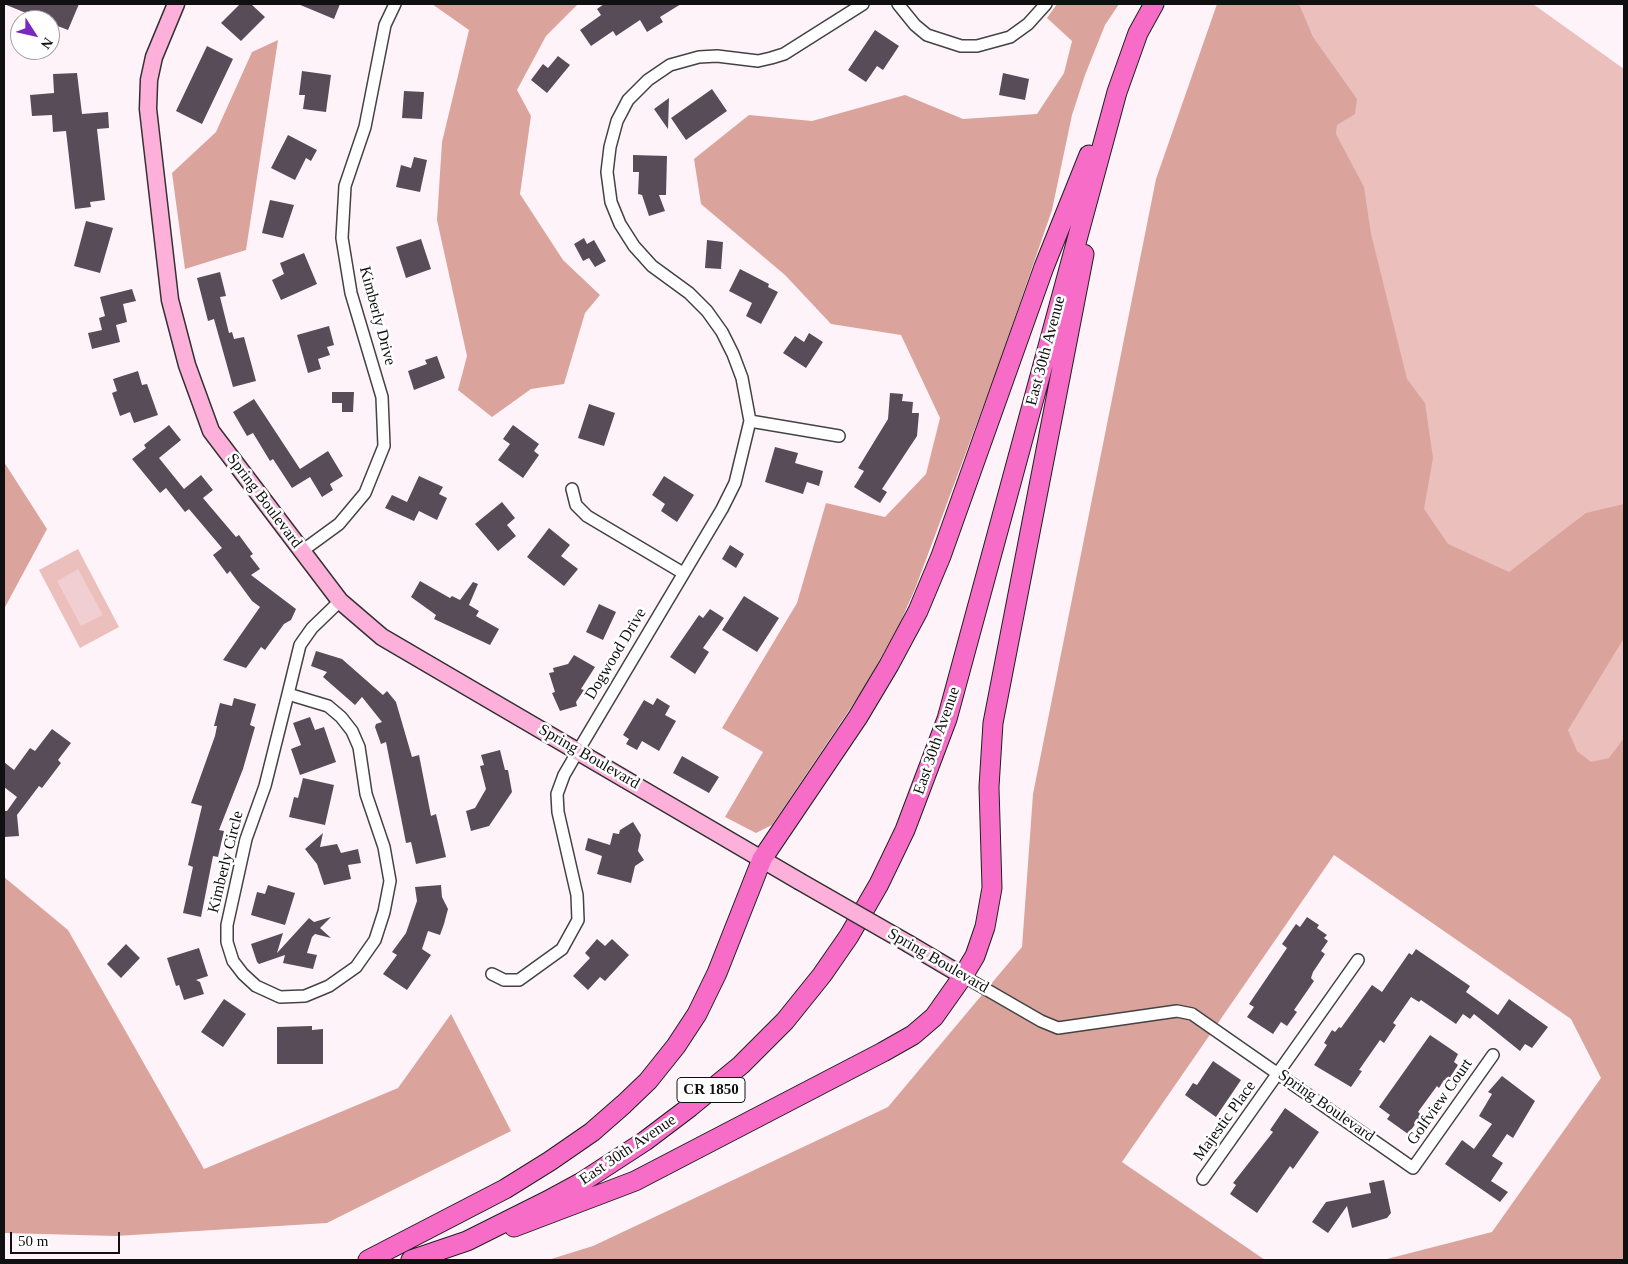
<!DOCTYPE html>
<style>
body{margin:0}
#map{position:relative;width:1628px;height:1264px;overflow:hidden;background:#fff3fa;font-family:Georgia,serif}
canvas{display:block}
.frame{position:absolute;inset:0;border:5px solid #101010;pointer-events:none}
.north{position:absolute;left:10px;top:10px;width:50px;height:50px;box-sizing:border-box;background:#fff;border:1px solid #9f9f9f;border-radius:50%;rotate:125deg;font-size:14px;font-weight:700;line-height:20px;text-align:center;color:#101010}
.north::after{content:'';display:block;margin:auto;width:18px;height:22px;background:#7929bf;clip-path:polygon(50% 0,100% 100%,50% 72%,0 100%)}
.scale{position:absolute;left:10px;top:1232px;width:110px;height:22px;box-sizing:border-box;border:2px solid #101010;border-top:0;padding-left:6px;font-size:15px;line-height:18px;white-space:nowrap;color:#101010;-webkit-text-stroke:4px #fff;paint-order:stroke}
</style>
<div id="map">
<canvas width="1628" height="1264"></canvas>
<div class="frame"></div>
<div class="north">N</div>
<div class="scale">50 m</div>
</div>
<script>
const context = document.querySelector('canvas').getContext('2d');
context.lineJoin = 'round';
function fillPath(path, color) { context.fillStyle = color; context.fill(path, 'evenodd'); }
const toPath = rows => new Path2D(rows.map(r => 'M' + r).join(''));
function strokePath(path, color, width, dash) { context.strokeStyle = color; context.lineWidth = width; context.lineCap = dash ? 'butt' : 'round'; context.setLineDash(dash || []); context.stroke(path); }
function write(font, color, halo, rows, align = 'center') {
  context.font = font + ' Georgia,serif'; context.lineWidth = 5; context.setLineDash([]); context.textBaseline = 'middle'; context.strokeStyle = halo; context.fillStyle = color; for (const [text, x, y, turn = 0] of rows) {
    context.save(); context.translate(x, y); context.rotate((+turn || 0) * Math.PI / 180); context.textAlign = isNaN(turn) ? turn : align; if (halo) context.strokeText(text, 0, 0); context.fillText(text, 0, 0); context.restore();
  }
}
const green = toPath([
 [1275,4,1533,4,1624,69,1624,802,1526,728,1403,513],
 [78,549,119,627,80,648,39,570]
]);
const forest = toPath([
 [432,4,578,4,546,36,517,90,531,116,520,194,563,260,600,295,585,313,564,384,531,389,492,417,458,390,467,356,437,220,442,142,469,30],
 [1057,4,1119,4,1105,25,1085,75,1072,115,1052,210,996,372,915,589,899,625,862,691,772,825,756,833,725,817,763,752,722,728,797,603,826,503,885,517,926,474,940,418,901,335,831,324,785,275,701,204,694,159,749,115,812,121,905,95,963,119,1037,114,1064,73,1072,41,1047,18],
 [1217,4,1299,4,1313,37,1357,99,1355,114,1337,125,1336,134,1364,187,1371,234,1407,379,1425,403,1433,458,1424,509,1448,544,1509,572,1586,513,1624,504,1624,638,1568,730,1577,751,1591,762,1609,758,1624,738,1624,1260,1383,1260,1492,1232,1601,1078,1571,1019,1334,855,1122,1162,1265,1260,548,1260,593,1246,888,1107,1022,947,1033,794,1156,179],
 [278,40,246,250,185,269,172,173,216,132,252,52],
 [4,462,47,529,4,609],
 [4,877,68,930,204,1169,398,1088,451,1014,511,1131,327,1223,116,1236,4,1233]
]);
const pitch = toPath([
 [78,569,103,615,81,626,57,581]
]);
const building = toPath([
 [4,4,79,4,68,30,50,23,50,14,47,20,23,20,26,13],
 [240,4,251,4,265,17,241,41,221,23],
 [298,4,340,4,334,19],
 [604,4,681,4,660,17,663,22,647,32,640,20,616,36,613,31,591,46,580,30,601,15,597,9],
 [875,30,899,46,883,70,877,66,866,82,848,70],
 [207,46,233,59,202,124,176,111],
 [558,56,570,65,547,93,531,80,543,64,548,68],
 [302,71,331,75,326,112,303,109,305,95,299,95],
 [77,73,82,114,108,112,109,128,97,129,105,200,90,202,91,207,75,209,66,131,53,132,52,115,32,116,30,95,54,93,53,74],
 [1003,73,1029,79,1025,100,999,95],
 [712,89,727,111,686,140,671,118],
 [404,91,424,92,422,119,402,118],
 [669,98,668,129,654,109],
 [288,135,317,150,311,161,306,158,295,180,271,168],
 [633,155,667,156,666,195,659,195,665,211,649,216,642,195,638,194,639,172,633,172],
 [414,157,427,160,420,192,396,187,401,165,411,168],
 [270,200,294,205,283,238,262,233],
 [86,221,113,228,100,273,74,266],
 [584,238,587,244,594,240,606,261,595,267,589,258,583,261,574,244],
 [421,239,431,269,406,278,396,247],
 [707,240,723,242,721,269,705,268],
 [304,253,317,284,281,300,272,280,284,274,280,263],
 [740,269,769,284,768,287,778,292,761,324,746,316,752,303,729,291],
 [220,272,226,296,220,297,229,333,232,332,234,339,244,337,256,381,233,387,214,319,208,321,197,278],
 [132,289,136,301,123,304,127,322,116,325,120,342,92,349,88,333,102,330,99,318,105,316,100,297],
 [329,326,334,345,327,347,330,355,318,359,321,369,308,373,297,335],
 [809,333,823,342,806,368,783,353,795,336,804,342],
 [437,356,445,378,414,390,408,371,427,364,425,360],
 [138,371,142,385,147,384,158,415,134,423,130,412,120,416,112,393,117,391,113,379],
 [332,392,354,392,353,412,342,412,342,403,332,403],
 [890,393,903,394,902,401,913,402,912,413,919,413,917,436,882,489,887,492,880,503,854,487,864,471,858,468,888,419],
 [254,399,300,469,328,451,343,476,330,484,333,490,322,497,310,477,292,488,273,459,270,461,253,433,247,436,233,412],
 [589,404,615,413,604,446,578,438],
 [169,425,181,440,159,458,184,489,201,475,213,490,203,498,236,537,239,535,253,554,250,556,260,569,251,575,296,609,291,620,284,624,265,650,261,647,246,668,223,660,260,607,252,601,230,571,227,574,213,555,222,548,189,509,185,512,166,488,160,493,132,459,146,448,144,445],
 [513,425,539,444,534,451,539,455,523,478,498,460,510,444,503,439],
 [775,447,798,453,795,463,823,471,819,486,807,482,803,494,765,482],
 [419,476,443,487,439,494,447,498,437,520,419,511,414,521,385,508,392,495,407,502],
 [664,476,694,495,677,522,661,511,665,504,652,495],
 [502,502,515,518,507,525,516,536,498,551,475,524],
 [549,528,570,545,561,556,578,569,564,586,527,557],
 [730,545,744,554,736,568,722,559],
 [420,581,450,598,452,596,460,600,473,582,478,584,469,605,479,611,476,616,499,629,490,645,434,619,436,615,411,597],
 [744,596,779,618,757,652,722,630],
 [599,604,616,612,603,640,586,632],
 [710,609,724,618,703,648,709,652,695,674,670,657,699,615,703,618],
 [316,651,342,659,383,695,387,691,396,702,412,757,419,755,431,816,436,814,446,857,416,864,411,842,406,843,386,742,381,744,375,727,376,724,382,722,362,697,355,705,323,677,327,672,311,666],
 [574,655,595,667,581,689,584,690,576,702,577,706,560,711,552,693,555,692,549,673,554,672,553,668,568,664],
 [234,698,256,704,250,725,255,727,243,769,219,830,224,831,218,857,213,856,201,917,183,913,193,867,188,865,202,806,191,803,215,736,217,726,214,726,220,703,232,706],
 [657,698,670,706,665,715,676,721,659,751,642,741,637,750,626,744,629,739,623,735,644,700,653,705],
 [310,717,315,730,324,727,336,762,300,775,291,749,301,745,293,723],
 [52,729,71,743,58,760,61,763,42,788,39,786,17,815,19,836,4,837,4,811,7,811,17,797,4,787,4,762,14,770,30,748,35,751],
 [500,750,505,770,508,770,512,792,489,826,471,831,466,811,475,808,486,789,480,766,484,765,481,755],
 [682,756,719,777,709,793,673,773],
 [303,778,334,785,325,825,289,817,294,797,298,798],
 [633,822,641,835,638,851,644,860,635,866,631,883,597,874,602,856,585,850,588,838,610,845,613,833,619,834,620,830],
 [323,833,320,847,337,844,341,853,358,849,361,863,348,865,351,879,324,885,317,864,305,849],
 [268,885,295,893,285,925,251,915,257,892,265,894],
 [441,885,442,897,448,909,444,924,440,935,428,931,422,949,431,955,407,990,383,974,397,955,392,952,406,933,417,901,415,887],
 [331,917,320,928,331,938,315,934,312,937,307,953,317,955,313,969,283,963,285,955,259,964,257,962,251,944,283,933,277,953,309,918,314,922],
 [1307,917,1319,925,1317,928,1327,935,1324,938,1328,941,1321,951,1325,954,1313,972,1311,978,1314,981,1294,1010,1297,1012,1287,1026,1281,1022,1273,1034,1247,1017,1254,1007,1249,1004,1287,948,1282,944,1296,924,1300,927],
 [597,939,605,946,612,939,629,955,605,981,600,977,588,990,573,976,590,958,585,953],
 [126,944,140,958,121,978,107,964],
 [199,948,208,976,196,980,200,982,204,994,184,1000,179,985,176,986,167,958],
 [1416,949,1470,986,1466,992,1498,1015,1509,999,1548,1027,1532,1048,1525,1044,1520,1051,1474,1014,1470,1019,1463,1014,1456,1024,1421,1000,1419,1002,1411,997,1393,1023,1396,1025,1384,1043,1380,1040,1359,1070,1362,1071,1351,1087,1314,1065,1327,1045,1324,1043,1332,1030,1335,1032,1339,1027,1341,1028,1372,985,1382,992,1409,953,1412,955],
 [224,999,246,1014,223,1047,201,1032],
 [312,1026,312,1030,323,1029,323,1064,277,1064,277,1027],
 [1430,1035,1458,1054,1454,1062,1458,1065,1447,1082,1444,1080,1439,1088,1437,1086,1418,1112,1422,1115,1408,1134,1387,1119,1390,1115,1379,1107],
 [1213,1061,1241,1080,1216,1117,1185,1095,1193,1083,1197,1085],
 [1502,1076,1535,1101,1513,1138,1507,1134,1492,1156,1503,1163,1491,1181,1508,1192,1500,1202,1445,1164,1462,1140,1474,1149,1492,1124,1479,1116,1492,1094,1488,1092],
 [1285,1108,1319,1132,1293,1169,1290,1166,1257,1213,1230,1194,1236,1185,1233,1183,1273,1132,1270,1130],
 [1384,1180,1391,1213,1387,1218,1352,1228,1347,1206,1328,1233,1312,1222,1326,1202,1371,1193,1369,1183]
]);
const street = toPath([
 [898,4,915,25,927,35,961,46,977,46,1010,37,1028,24,1046,4],
 [750,421,839,436],
 [572,489,576,505,587,516,683,573],
 [302,551,339,524,365,493,384,446,382,397,351,293,342,238,345,186,365,127,385,25,395,4],
 [288,694,328,706,341,717,352,731,359,747,366,794,384,847,390,881,384,912,375,940,356,967,329,986,305,996,280,997,256,986,243,974,233,961,227,942,227,925,246,839,265,786,288,694],
 [288,694,300,645,312,628,340,601],
 [492,974,504,980,519,980,562,949,578,920,577,895,558,812,557,794,564,775,578,751,722,509,735,483,750,421,742,378,733,354,722,332,707,311,689,293,652,266,634,246,620,224,611,202,607,172,610,147,617,121,628,100,648,80,670,65,699,57,717,56,758,61,771,58,784,54,863,4],
 [963,976,1041,1021,1058,1028,1177,1011,1192,1014,1413,1168,1493,1055],
 [1203,1179,1358,960]
]);
const secondary = toPath([
 [176,4,154,57,149,80,148,109,170,300,187,365,211,431,340,601,382,637,799,881],
 [909,944,963,976]
]);
const primary = toPath([
 [514,1227,635,1181,883,1052,913,1035,934,1017,963,976,975,956,985,927,992,888,989,787,993,723,1084,254],
 [368,1260,505,1189,550,1161,592,1132,624,1104,648,1081,676,1046,697,1014,717,973,762,859,858,717,889,665,918,611,941,556,1044,267,1089,155],
 [411,1260,467,1241,547,1201,582,1182,645,1141,690,1107,741,1065,785,1021,822,975,849,936,879,884,905,830,947,719,1117,92,1138,33,1154,4]
]);
const secondaryBridge = toPath([
 [799,881,909,944]
]);
const shields = [
 [711,1090,68]
];
const shieldNames = [
 ["CR 1850",711,1090]
];
const streetNames = [
 ["Kimberly Drive",377,316,75],
 ["East 30th Avenue",1046,351,-75],
 ["Spring Boulevard",264,501,53],
 ["Dogwood Drive",616,654,-59],
 ["East 30th Avenue",937,741,-71],
 ["Spring Boulevard",589,757,30],
 ["Kimberly Circle",226,862,-76],
 ["Spring Boulevard",938,961,30],
 ["Golfview Court",1440,1102,-55],
 ["Spring Boulevard",1326,1106,35],
 ["Majestic Place",1225,1121,-54],
 ["East 30th Avenue",628,1150,-34]
];
fillPath(green, '#eabfbc');
fillPath(forest, '#daa49c');
fillPath(pitch, '#f1ced1');
fillPath(building, '#584c59');
strokePath(street, '#434343', 14);
strokePath(secondary, '#323232', 19);
strokePath(primary, '#212121', 21);
strokePath(street, '#fff', 11);
strokePath(secondary, '#fdb0d9', 16);
strokePath(primary, '#f66cc7', 19);
strokePath(secondaryBridge, '#323232', 19, []);
strokePath(secondaryBridge, '#fdb0d9', 16);
for (const [x, y, w] of shields) { const box = new Path2D(); box.roundRect(x - w / 2, y - 12.5, w, 25, 4); context.fillStyle = '#fff'; context.fill(box); strokePath(box, '#101010', 1); }
write('bold 15px', '#101010', null, shieldNames);
write('16px', '#101010', '#fff', streetNames);
</script>
